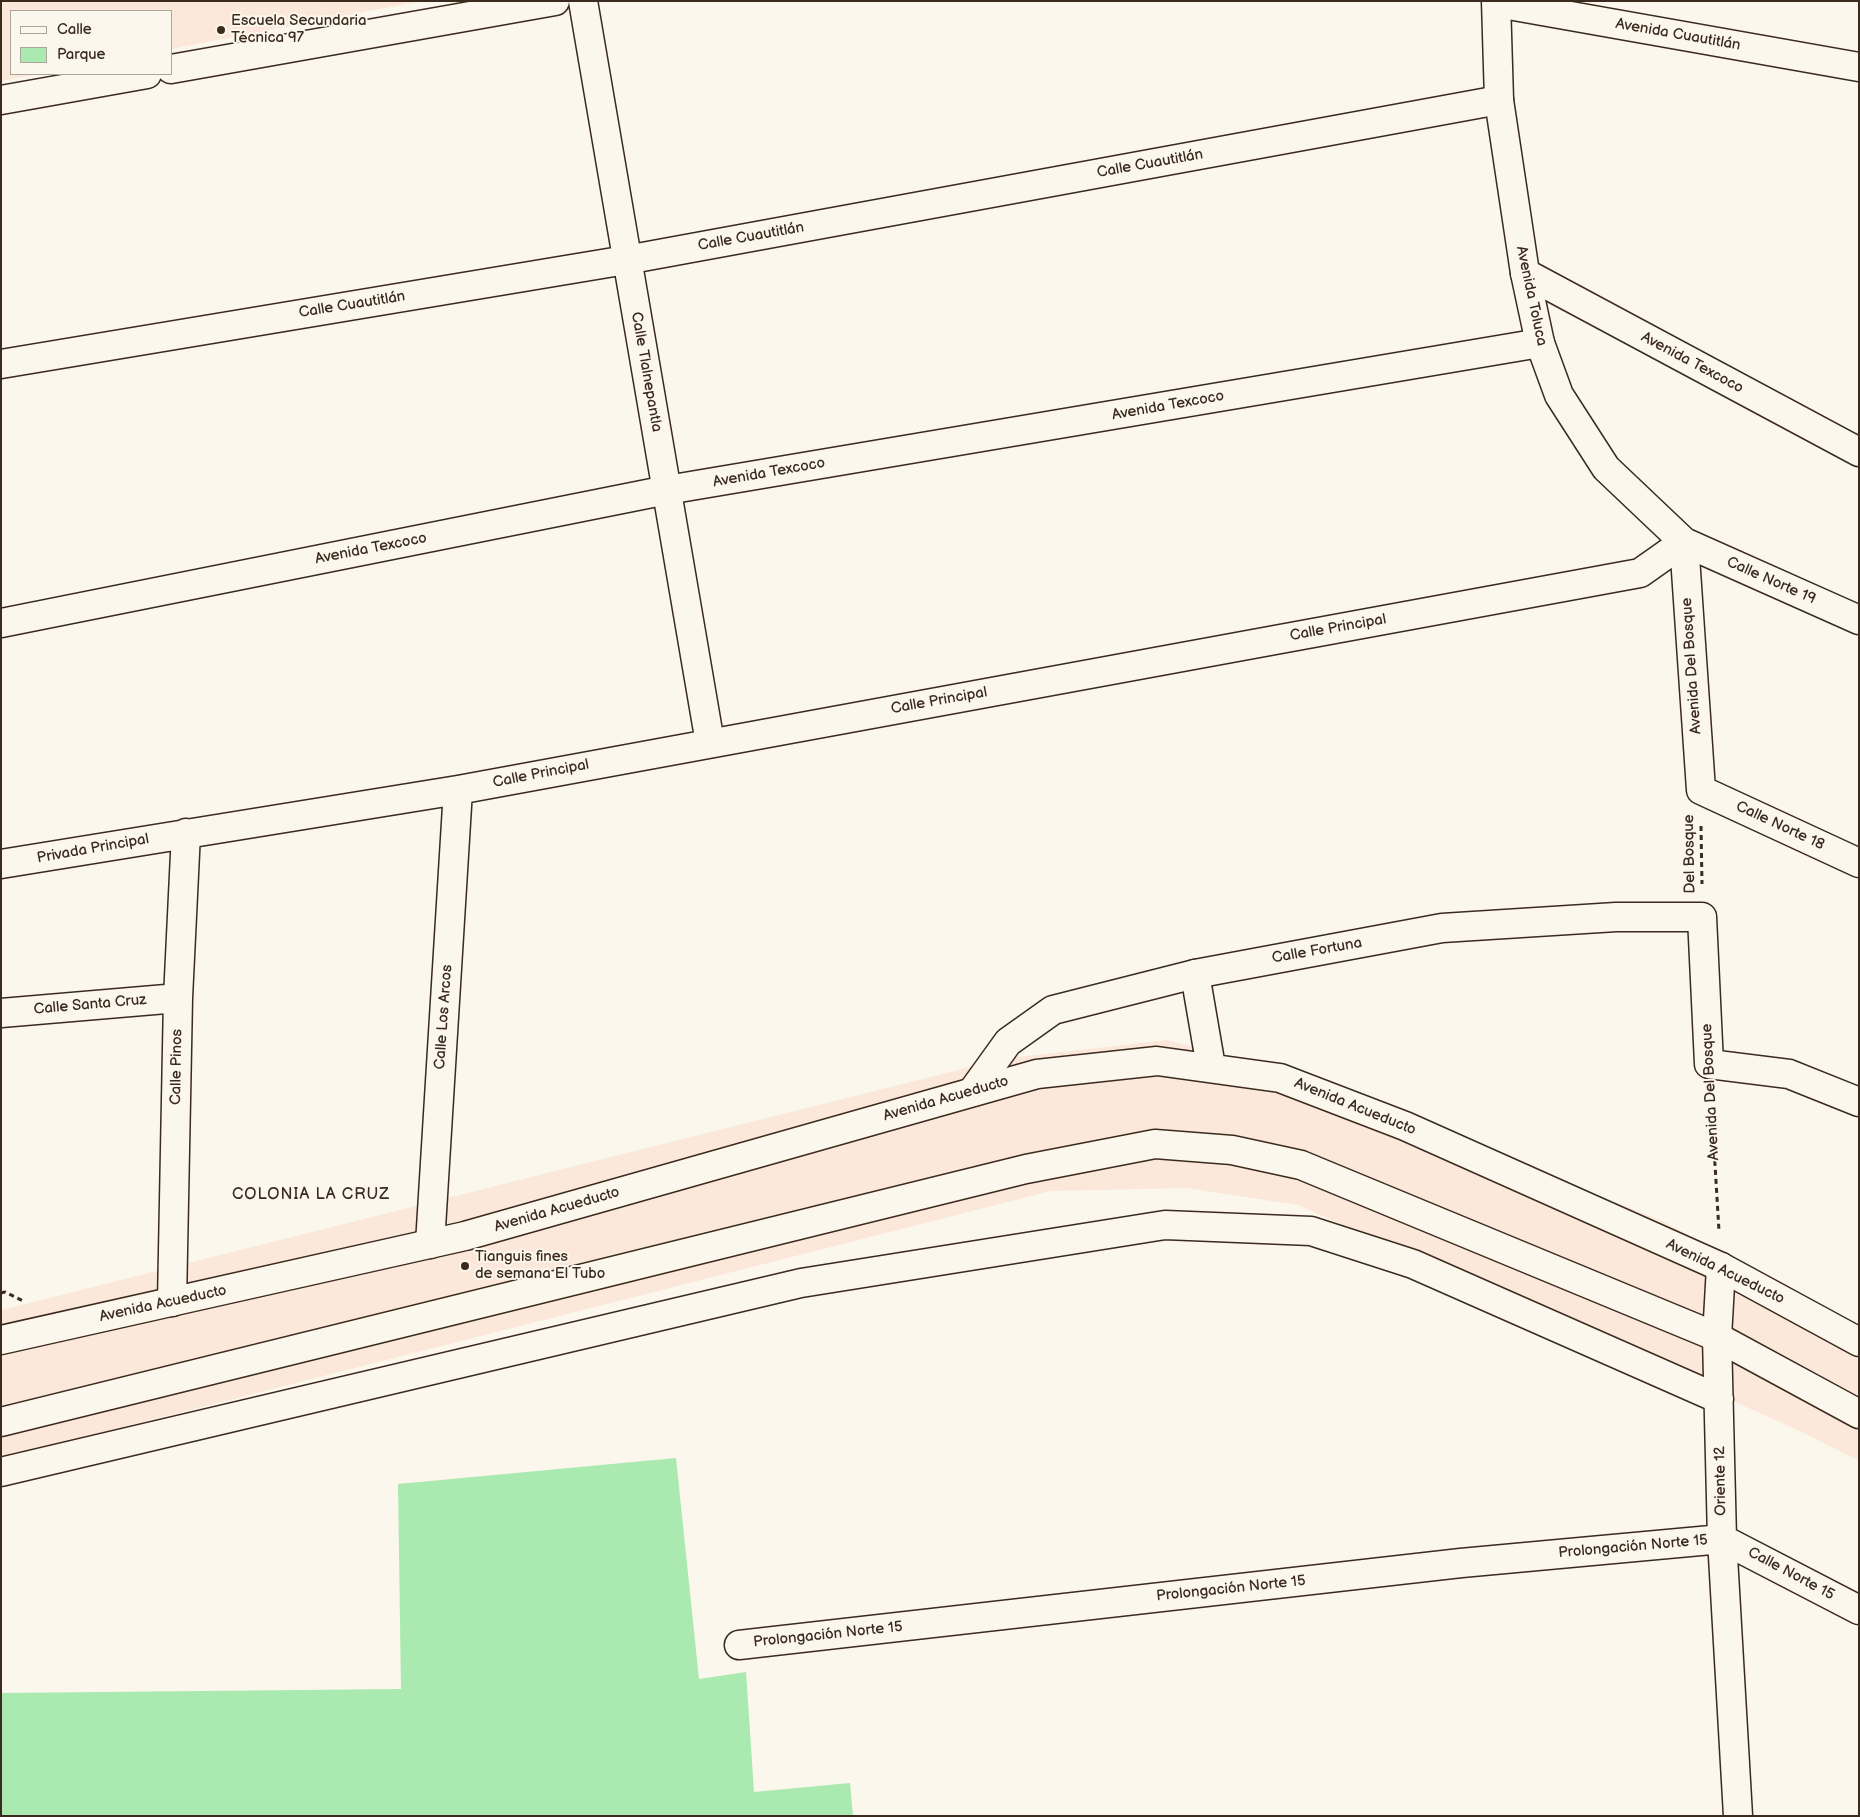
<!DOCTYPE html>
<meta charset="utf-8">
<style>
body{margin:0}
#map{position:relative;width:1860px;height:1817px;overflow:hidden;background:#fbf7ec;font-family:"Balsamiq Sans",sans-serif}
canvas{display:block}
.frame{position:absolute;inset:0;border:2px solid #3b2a1e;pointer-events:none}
.legend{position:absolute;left:10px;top:10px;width:162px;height:65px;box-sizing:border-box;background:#fbf7ec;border:1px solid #aea59a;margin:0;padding:6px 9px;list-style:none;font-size:15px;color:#3b2a1e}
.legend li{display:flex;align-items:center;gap:10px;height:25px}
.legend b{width:25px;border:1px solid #aea59a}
</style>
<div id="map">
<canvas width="1860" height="1817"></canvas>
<div class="frame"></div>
<ul class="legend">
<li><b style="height:6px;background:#fbf7ec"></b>Calle</li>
<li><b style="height:14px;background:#aae9b0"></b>Parque</li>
</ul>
</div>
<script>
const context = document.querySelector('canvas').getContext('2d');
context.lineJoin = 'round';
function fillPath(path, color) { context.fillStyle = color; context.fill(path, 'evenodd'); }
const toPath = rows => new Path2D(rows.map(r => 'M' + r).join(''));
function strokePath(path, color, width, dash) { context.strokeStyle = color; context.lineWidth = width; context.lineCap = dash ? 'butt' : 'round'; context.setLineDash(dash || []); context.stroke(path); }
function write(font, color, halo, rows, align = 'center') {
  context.font = font + ' "Balsamiq Sans",sans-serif'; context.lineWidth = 4; context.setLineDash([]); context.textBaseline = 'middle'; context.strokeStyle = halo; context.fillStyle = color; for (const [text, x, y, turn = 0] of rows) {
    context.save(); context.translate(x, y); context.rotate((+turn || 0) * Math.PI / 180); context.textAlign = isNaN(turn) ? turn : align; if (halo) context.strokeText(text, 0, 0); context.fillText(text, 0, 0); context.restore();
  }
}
const built = toPath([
 [1,1,421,1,171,49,171,11,11,11,11,74,39,74,1,81],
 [1167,1040,1298,1075,1662,1221,1859,1325,1859,1461,1804,1433,1298,1205,1187,1188,1051,1191,1,1458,1,1310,1002,1059]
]);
const green = toPath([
 [676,1458,699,1679,746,1672,754,1792,850,1783,853,1816,1,1816,1,1693,401,1689,398,1484]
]);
const path = toPath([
 [1701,826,1702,884],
 [1711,1098,1719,1231],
 [1,1293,5,1292,23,1301]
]);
const minor = toPath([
 [583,1,710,743],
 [1497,3,1859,67],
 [171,69,555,1],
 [1,100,147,74],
 [1525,273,1859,452],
 [1,364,626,260,1499,100],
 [1684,542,1701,790,1859,863],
 [1,623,667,490,1540,343],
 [1,864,458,790,1640,573,1684,542],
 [1,1013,178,998],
 [972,1092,1008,1042,1053,1010,1195,974,1442,928,1616,917,1702,917,1709,1064,1789,1074,1859,1102],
 [430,1244,458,790],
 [1721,1267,1717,1337,1722,1539,1738,1816],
 [172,1302,178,998,186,833],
 [1,1472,801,1283,1165,1225,1311,1231,1413,1264,1719,1399],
 [739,1645,1461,1563,1722,1539,1859,1610]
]);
const tertiary = toPath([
 [1496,1,1499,100,1525,273,1540,343,1559,395,1606,468,1684,542,1859,620],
 [1195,974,1211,1067],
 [1,1340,465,1236,1037,1074,1157,1061,1280,1078,1405,1126,1721,1267,1859,1342],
 [1,1422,1026,1169,1155,1144,1232,1150,1301,1165,1717,1337,1859,1414]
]);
const markers = [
 [221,30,5,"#3b2a1e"],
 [465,1266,5,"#3b2a1e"]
];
const poiNames = [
 ["Escuela Secundaria",231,21],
 ["Técnica 97",231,38],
 ["Tianguis fines",475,1257],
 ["de semana El Tubo",475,1274]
];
const streetNames = [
 ["Avenida Cuautitlán",1678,35,10],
 ["Calle Cuautitlán",1150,164,-10],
 ["Calle Cuautitlán",751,237,-10],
 ["Avenida Toluca",1531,296,78],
 ["Calle Cuautitlán",352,305,-9],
 ["Avenida Texcoco",1692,363,28],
 ["Calle Tlalnepantla",646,372,80],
 ["Avenida Texcoco",1168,406,-10],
 ["Avenida Texcoco",769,473,-10],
 ["Avenida Texcoco",371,549,-11],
 ["Calle Norte 19",1771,581,24],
 ["Calle Principal",1338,628,-10],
 ["Avenida Del Bosque",1692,666,-94],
 ["Calle Principal",939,701,-10],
 ["Calle Principal",541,774,-11],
 ["Calle Norte 18",1780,826,25],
 ["Privada Principal",93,849,-10],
 ["Del Bosque",1690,854,-91],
 ["Calle Fortuna",1317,951,-10],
 ["Calle Santa Cruz",90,1005,-5],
 ["Calle Los Arcos",444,1017,-86],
 ["Calle Pinos",177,1067,-89],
 ["Avenida Del Bosque",1711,1092,-93],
 ["Avenida Acueducto",946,1099,-16],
 ["Avenida Acueducto",1355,1107,22],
 ["Avenida Acueducto",557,1210,-16],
 ["Avenida Acueducto",1725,1272,26],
 ["Avenida Acueducto",163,1304,-12],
 ["Oriente 12",1721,1481,-91],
 ["Prolongación Norte 15",1633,1547,-5],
 ["Calle Norte 15",1791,1574,28],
 ["Prolongación Norte 15",1231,1589,-6],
 ["Prolongación Norte 15",828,1635,-6]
];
const neighbourhoodNames = [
 ["COLONIA LA CRUZ",311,1195]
];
fillPath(built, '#fce7db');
fillPath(green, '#aae9b0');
strokePath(minor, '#3b2a1e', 31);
strokePath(tertiary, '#3b2a1e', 31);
strokePath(path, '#3b2a1e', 3, [5, 4]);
strokePath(minor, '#fbf7ec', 28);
strokePath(tertiary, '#fbf7ec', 28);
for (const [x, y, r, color] of markers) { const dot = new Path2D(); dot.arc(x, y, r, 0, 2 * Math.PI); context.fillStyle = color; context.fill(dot); strokePath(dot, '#fbf7ec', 2); }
write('15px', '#3b2a1e', '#fbf7ec', poiNames, 'left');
write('15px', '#3b2a1e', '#fbf7ec', streetNames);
context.letterSpacing = '1px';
write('16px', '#3b2a1e', '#fbf7ec', neighbourhoodNames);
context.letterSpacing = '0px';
</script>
